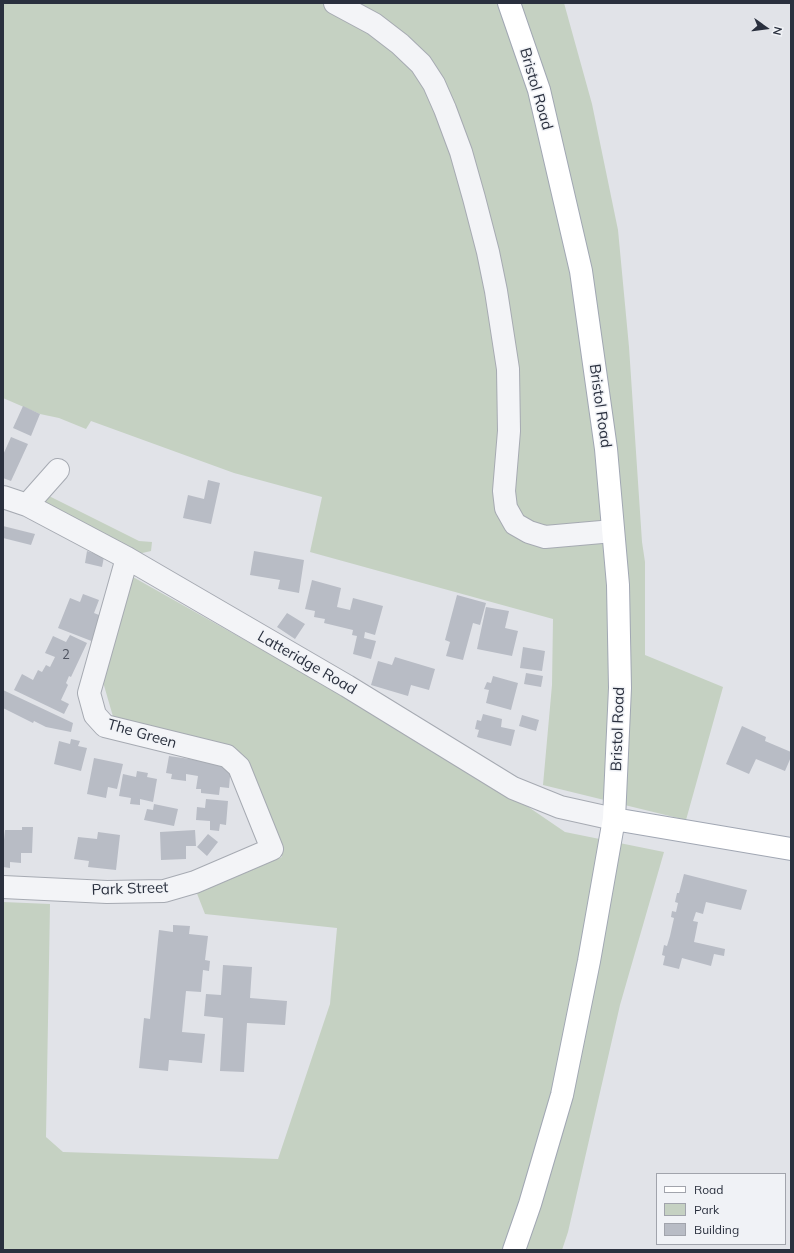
<!DOCTYPE html>
<style>
body{margin:0}
#map{position:relative;width:794px;height:1253px;overflow:hidden;background:#e1e3e8;font-family:Mulish,sans-serif}
canvas{display:block}
.frame{position:absolute;inset:0;border:4px solid #2a303e;pointer-events:none}
.legend{position:absolute;left:656px;top:1173px;width:130px;height:72px;box-sizing:border-box;background:#f0f2f6;border:1px solid #a1a4ac;margin:0;padding:5px 7px;list-style:none;font-size:12px;color:#2a303e}
.legend li{display:flex;align-items:center;gap:8px;height:20px}
.legend b{width:20px;border:1px solid #a1a4ac}
.north{position:absolute;left:746px;top:8px;width:40px;height:40px;-webkit-text-stroke:3px #f0f2f6;paint-order:stroke;rotate:104deg;font-size:11px;font-weight:700;line-height:16px;text-align:center;color:#2a303e}
.north::after{content:'';display:block;margin:auto;width:14px;height:18px;background:#2a303e;clip-path:polygon(50% 0,100% 100%,50% 72%,0 100%)}
</style>
<div id="map">
<canvas width="794" height="1253"></canvas>
<div class="frame"></div>
<ul class="legend">
<li><b style="height:5px;background:#fff"></b>Road</li>
<li><b style="height:11px;background:#c5d1c2"></b>Park</li>
<li><b style="height:11px;background:#b8bcc5"></b>Building</li>
</ul>
<div class="north">N</div>
</div>
<script>
const context = document.querySelector('canvas').getContext('2d');
context.lineJoin = 'round';
function fillPath(path, color) { context.fillStyle = color; context.fill(path, 'evenodd'); }
const toPath = rows => new Path2D(rows.map(r => 'M' + r).join(''));
function strokePath(path, color, width, dash) { context.strokeStyle = color; context.lineWidth = width; context.lineCap = dash ? 'butt' : 'round'; context.setLineDash(dash || []); context.stroke(path); }
function write(font, color, halo, rows, align = 'center') {
  context.font = font + ' Mulish,sans-serif'; context.lineWidth = 3; context.setLineDash([]); context.textBaseline = 'middle'; context.strokeStyle = halo; context.fillStyle = color; for (const [text, x, y, turn = 0] of rows) {
    context.save(); context.translate(x, y); context.rotate((+turn || 0) * Math.PI / 180); context.textAlign = isNaN(turn) ? turn : align; if (halo) context.strokeText(text, 0, 0); context.fillText(text, 0, 0); context.restore();
  }
}
const green = toPath([
 [3,3,564,3,592,104,618,230,629,347,642,542,645,562,645,655,723,687,686,820,543,785,552,685,553,619,310,552,322,497,234,473,91,421,86,429,59,418,40,414,3,398],
 [43,493,139,541,152,542,151,551,138,554,47,505,41,497],
 [133,577,383,718,524,804,565,832,664,852,620,1005,568,1232,562,1250,3,1250,3,902,50,904,46,1137,63,1152,278,1159,330,1004,337,928,205,914,196,891,282,857,246,761,114,720,103,682]
]);
const building = toPath([
 [23,406,40,414,31,436,13,428],
 [11,437,28,444,11,481,3,478,3,455],
 [208,480,220,483,211,524,183,518,188,495,204,499],
 [3,526,35,534,31,545,3,538],
 [87,551,104,557,102,567,85,563],
 [254,551,304,560,299,593,278,589,280,580,250,575],
 [312,580,341,588,337,607,350,610,353,598,383,606,375,635,365,632,364,638,376,641,371,659,353,654,357,636,352,635,353,630,324,623,325,619,314,617,315,611,305,609],
 [83,594,99,600,94,613,104,617,94,642,58,628,70,598,80,602],
 [457,595,486,603,480,625,473,623,463,660,446,656,450,642,445,640],
 [486,607,509,611,505,628,518,631,512,656,477,649],
 [287,613,305,624,295,639,277,627],
 [70,635,87,643,71,677,69,676,66,683,68,685,61,700,69,704,64,714,14,690,22,674,33,680,38,670,42,672,46,665,50,667,55,657,45,653,53,636,66,642],
 [523,647,545,651,542,671,520,668],
 [395,657,435,669,429,690,411,685,408,696,371,685,378,661,392,665],
 [526,673,543,676,541,687,524,684],
 [493,676,518,683,511,710,486,703,489,690,484,689,487,682,491,683],
 [3,690,73,723,71,732,46,727,34,721,33,723,3,708],
 [483,714,502,719,501,727,515,730,511,746,477,737,479,730,475,729,477,720,481,721],
 [522,715,539,720,536,731,519,726],
 [742,726,766,737,765,741,791,752,791,757,785,771,756,759,749,774,726,764],
 [71,739,80,741,78,746,87,748,81,771,54,764,59,741,70,744],
 [169,756,231,765,229,788,220,787,219,795,201,793,201,789,196,789,198,776,186,774,186,781,171,779,172,774,166,773],
 [94,758,123,764,117,789,108,787,106,798,87,794],
 [137,771,148,773,147,777,157,779,153,802,140,799,140,805,130,804,131,798,119,796,123,774,136,777],
 [206,799,228,801,226,825,220,824,219,831,210,830,210,821,196,820,197,807,205,808],
 [154,804,178,809,174,826,144,820,147,809,153,810],
 [22,827,33,827,32,853,21,853,21,863,10,862,10,868,3,867,3,840,4,840,5,830,22,830],
 [195,830,196,846,186,846,186,859,161,860,160,832],
 [98,832,120,835,116,870,88,867,89,861,74,859,78,837,97,839],
 [208,834,218,842,207,856,197,847],
 [684,874,747,890,741,910,706,902,703,914,696,912,693,921,698,922,694,942,725,949,724,956,714,954,711,966,682,958,679,969,663,965,665,956,662,955,664,945,667,946,670,936,674,918,671,917,672,911,676,912,678,903,675,902,677,893,679,893],
 [173,925,190,926,189,934,208,936,205,960,210,961,209,971,203,970,201,992,186,991,182,1032,205,1034,202,1063,169,1060,168,1071,139,1068,144,1018,150,1019,159,930,173,932],
 [223,965,252,967,250,998,287,1001,285,1025,247,1023,244,1072,220,1071,223,1018,204,1016,206,994,221,995]
]);
const minor = toPath([
 [335,3,374,24,400,44,421,64,434,84,445,109,461,152,474,198,488,252,496,291,508,369,509,431,504,491,506,508,515,524,529,532,545,537,613,531],
 [3,497,27,505,127,558,347,686,513,788,560,807,614,819],
 [27,505,58,470],
 [3,887,107,892,164,891,195,882,272,849,239,767,227,756,105,726,95,715,89,693,127,558]
]);
const major = toPath([
 [509,3,539,90,581,271,606,449,618,585,620,688,614,819,589,961,562,1095,530,1204,514,1250],
 [614,819,791,849]
]);
const numberNames = [
 ["2",66,655]
];
const streetNames = [
 ["Bristol Road",536,89,74],
 ["Bristol Road",600,406,82],
 ["Latteridge Road",307,663,30],
 ["Bristol Road",618,729,-88],
 ["The Green",142,734,16],
 ["Park Street",130,889,-2]
];
fillPath(green, '#c5d1c2');
fillPath(building, '#b8bcc5');
strokePath(minor, '#a6aab2', 24);
strokePath(major, '#a1a7b3', 24);
strokePath(minor, '#f3f4f7', 22);
strokePath(major, '#fff', 22);
write('13px', '#4e5360', null, numberNames);
write('15px', '#2a303e', '#f0f2f6', streetNames);
</script>
